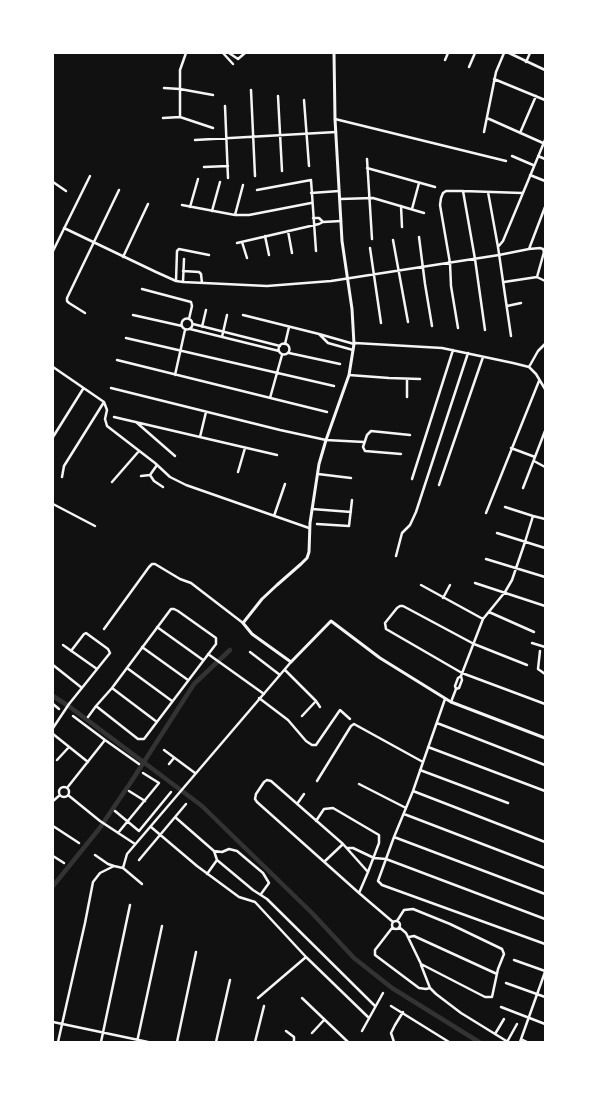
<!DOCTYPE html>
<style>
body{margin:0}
#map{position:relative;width:598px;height:1095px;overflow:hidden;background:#111;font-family:"Exo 2",sans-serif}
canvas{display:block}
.frame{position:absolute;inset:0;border:54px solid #fff;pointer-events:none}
</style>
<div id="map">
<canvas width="598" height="1095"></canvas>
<div class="frame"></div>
</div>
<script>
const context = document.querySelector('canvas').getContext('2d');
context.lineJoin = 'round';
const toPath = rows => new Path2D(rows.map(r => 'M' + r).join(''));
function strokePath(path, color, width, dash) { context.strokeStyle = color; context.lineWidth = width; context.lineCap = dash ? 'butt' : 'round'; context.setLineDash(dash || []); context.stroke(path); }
const canal = toPath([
 [53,696,70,707,202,806,312,913,354,958,392,988,479,1042],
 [53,886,99,829,131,782,194,684,230,650]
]);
const minor = toPath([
 [223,53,233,64],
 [229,53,238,59,245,53],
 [509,53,545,70],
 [445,60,448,53],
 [526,62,530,53],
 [469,67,475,53],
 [494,79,545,100],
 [164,88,180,89,213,95],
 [251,90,255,176],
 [278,96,282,171],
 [304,100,309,166],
 [225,106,228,178],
 [180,117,180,70,186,53],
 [163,118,180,117,213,128],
 [487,118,543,143],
 [335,119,506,161],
 [484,132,496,72,504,53],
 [520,133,536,96],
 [195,140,336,132],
 [512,156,533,165],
 [538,156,545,159],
 [367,159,372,239],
 [204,167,228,166],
 [367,168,435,187],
 [530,175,545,181],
 [53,182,66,191],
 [257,190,311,180,316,251],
 [463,191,475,259,485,330],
 [488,192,498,247],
 [311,193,339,191],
 [340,199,373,198,424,213],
 [182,205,235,215,249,215,311,203],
 [401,206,402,227],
 [190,207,198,179],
 [412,209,419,183],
 [212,211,220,182],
 [235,215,243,185],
 [313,218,319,218,323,222],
 [64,228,156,272,176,281,183,282,267,286,331,281,499,255,529,249,540,248,543,249,544,252,537,277],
 [288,231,292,253],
 [265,236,269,255],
 [419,237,425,284,432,326],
 [393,240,408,322],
 [242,242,247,258],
 [237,243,319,224,323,222,341,221],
 [370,248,381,323],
 [529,249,545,207],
 [53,251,90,176],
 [123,257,148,204],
 [183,271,199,272,201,274,202,283],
 [176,281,177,251,179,249,209,255],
 [183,282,184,259],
 [504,282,537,277,545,281],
 [142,289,191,302,192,306,189,319],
 [507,306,521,303],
 [85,313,69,303,67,301,67,298,119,190],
 [133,315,182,326],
 [243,315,319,334],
 '181.5 324a5.5 5.5 0 1 1 11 0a5.5 5.5 0 1 1-11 0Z',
 [193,324,280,346],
 [202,327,206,310],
 [458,328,451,286,450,263,440,205,441,198,443,193,446,191,463,191,522,193],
 [190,329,279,351],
 [511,336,498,247,503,241,545,140],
 [222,337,227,315],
 [126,338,334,386],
 [355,343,442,348,513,363,529,367,536,374,545,389],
 '278.5 349a5.5 5.5 0 1 1 11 0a5.5 5.5 0 1 1-11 0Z',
 [285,344,289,327],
 [353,350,328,343,319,334,354,344],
 [289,353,340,364],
 [117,360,327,412],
 [53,367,104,402,107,410,105,419,107,426,155,463,170,477,186,485,309,528],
 [529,367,538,351,545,344],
 [175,375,185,330],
 [349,375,389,378,420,379],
 [111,388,280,430,326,440,364,442],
 [407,397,407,379],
 [270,398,282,355],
 [114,417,277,455],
 [136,422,175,456],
 [53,437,83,389],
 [200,437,206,412],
 [511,448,535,457],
 [401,454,365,451,363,447,367,435,371,431,410,435],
 [534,461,545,467],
 [238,472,245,448],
 [318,474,351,478],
 [150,475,154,481,163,487],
 [141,476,150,475,157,465],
 [62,477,64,466,104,402],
 [412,479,453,350],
 [112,482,139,451],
 [439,485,483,357],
 [523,488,545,431],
 [53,504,95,526],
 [312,509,351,512],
 [486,513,539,381],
 [274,516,285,484],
 [533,516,545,519],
 [317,524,349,526,352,500],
 [497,533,545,548],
 [396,556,402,533,410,525,416,512,468,353],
 [486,559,545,577],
 [475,583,545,606],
 [421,585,483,619],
 [443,598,450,585],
 [489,612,534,632],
 [157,627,203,660],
 [104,629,149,567,152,564,155,564,180,579,191,583,243,623],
 [532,643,545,647],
 [63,645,97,669],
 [142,647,188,680],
 [540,651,538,669,545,674],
 [250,652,280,675],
 [208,654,264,694],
 [53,665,82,688],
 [527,665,474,644,403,606,400,606,397,608,385,623,386,629,462,673,545,704],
 [127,668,172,701],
 [285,670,316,701,302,716],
 [112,688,157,722],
 [456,689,459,688,462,680,461,676],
 [259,698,288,720,306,741,312,745,316,745,340,710,350,719],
 [445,699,413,791,394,837,378,881,382,885,545,944],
 [316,701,320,707],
 [451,702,456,689,455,686,458,678,461,676,483,619,505,592,512,580,525,542,533,516,505,507],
 [53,704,59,709],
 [88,717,96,706,112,688,171,609,174,609,178,611,216,638,216,644,144,739,138,739,96,706],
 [437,723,545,765],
 [53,728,69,704,110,653,108,649,86,633,84,634,71,651],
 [53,734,88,762],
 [105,740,139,764],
 [428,747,545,791],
 [164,750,195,773],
 [57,760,69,747],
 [169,764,174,758],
 [420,770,508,803],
 [267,780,271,781,343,844,368,872,359,893,257,802,255,799,256,794,264,782,267,780],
 [317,781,351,726,354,724,423,762],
 [359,784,406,808],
 '59 792a5 5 0 1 1 10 0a5 5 0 1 1-10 0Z',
 [67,788,105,740,73,716],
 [129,791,145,801],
 [413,791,545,842],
 [68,795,100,821,135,844],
 [53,801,60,795],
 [297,804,304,794],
 [115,811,139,831,171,792],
 [404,814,545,868],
 [175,817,214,851,217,860,253,890,267,899,375,1006],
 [316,821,324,809,333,808,379,835,379,843,368,872],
 [53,826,79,843],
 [151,827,197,866,239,897,255,902,306,957,369,1018],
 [118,833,159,783,143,773],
 [394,837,545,894],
 [347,848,353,848,374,858,386,859,545,919],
 [214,851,222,852,229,849,237,851,263,873,269,883,261,894],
 [95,855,108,864,114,866],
 [53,856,64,863],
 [139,860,186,804],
 [324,862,343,844],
 [123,868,142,884],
 [207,874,217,860],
 [359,893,393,922],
 '392 925a4 4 0 1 1 8 0a4 4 0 1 1-8 0Z',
 [397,921,404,910,413,909,450,924,502,949,504,954,498,969,492,997,485,997,421,964,406,933,399,927],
 [392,928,375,950,375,955,419,988,426,989,430,988],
 [409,937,414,936,497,974],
 [514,960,545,971],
 [421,965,430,988,436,994,461,1013,508,1042],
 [506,983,545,997],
 [258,998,306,957],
 [302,998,348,1042],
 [391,1006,449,1042],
 [501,1007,545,1024],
 [53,1022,148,1042],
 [286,1031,294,1037,294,1042],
 [362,1031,383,993],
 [312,1033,324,1020],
 [495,1034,504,1019],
 [521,1039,527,1042],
 [58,1042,85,923,93,882,100,873,114,866,123,868,127,854,291,662],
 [101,1042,130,905],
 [137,1042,162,926],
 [177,1042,196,952],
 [216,1042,230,980],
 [255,1042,264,1006],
 [394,1042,391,1033,395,1025,403,1012],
 [507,1042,517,1024],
 [520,1042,545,972]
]);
const tertiary = toPath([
 [334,53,335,119,342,241,352,309,354,344,349,375,326,440,319,464,310,523,309,552,307,558,301,564,277,585,262,599,243,623,252,634,291,662,331,621,380,658,451,702,545,738]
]);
strokePath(canal, '#333', 4.5);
strokePath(minor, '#f5f5f5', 2.5);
strokePath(tertiary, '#f5f5f5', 3);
</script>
